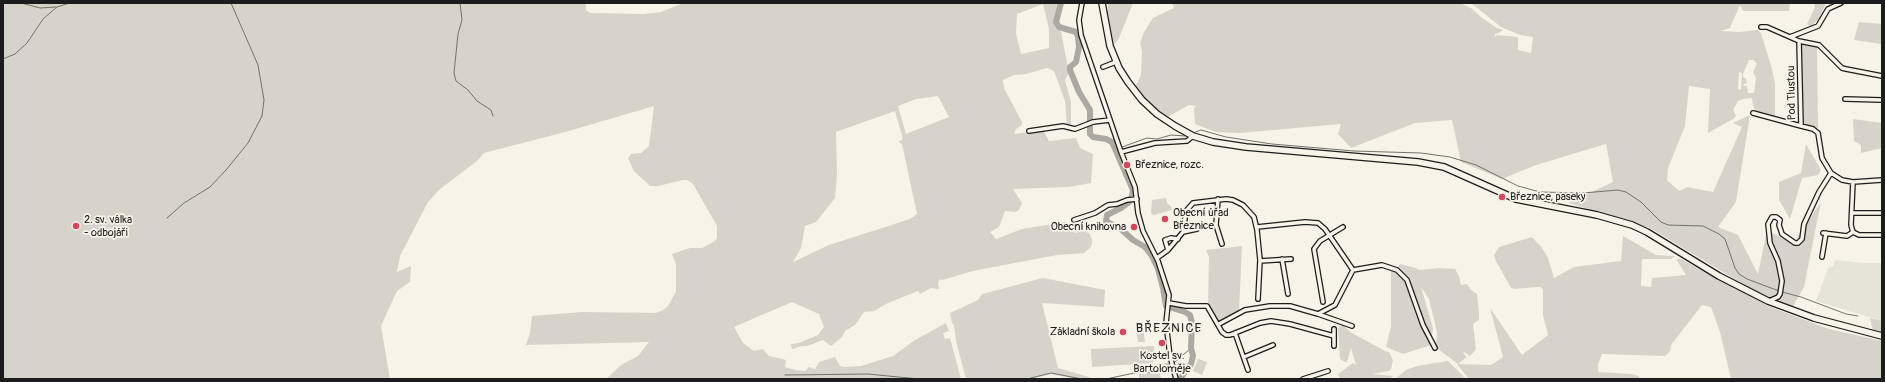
<!DOCTYPE html>
<meta charset="utf-8">
<style>
body{margin:0}
#map{position:relative;width:1885px;height:382px;overflow:hidden;background:#f7f3e8;font-family:Pangolin,sans-serif}
canvas{display:block}
.frame{position:absolute;inset:0;border:4px solid #1c1c1c;pointer-events:none}
</style>
<div id="map">
<canvas width="1885" height="382"></canvas>
<div class="frame"></div>
</div>
<script>
const context = document.querySelector('canvas').getContext('2d');
context.lineJoin = 'round';
function fillPath(path, color) { context.fillStyle = color; context.fill(path, 'evenodd'); }
const toPath = rows => new Path2D(rows.map(r => 'M' + r).join(''));
function strokePath(path, color, width, dash) { context.strokeStyle = color; context.lineWidth = width; context.lineCap = dash ? 'butt' : 'round'; context.setLineDash(dash || []); context.stroke(path); }
function write(font, color, halo, rows, align = 'center') {
  context.font = font + ' Pangolin,sans-serif'; context.lineWidth = 3.5; context.setLineDash([]); context.textBaseline = 'middle'; context.strokeStyle = halo; context.fillStyle = color; for (const [text, x, y, turn = 0] of rows) {
    context.save(); context.translate(x, y); context.rotate((+turn || 0) * Math.PI / 180); context.textAlign = isNaN(turn) ? turn : align; if (halo) context.strokeText(text, 0, 0); context.fillText(text, 0, 0); context.restore();
  }
}
const built = toPath([
 [1835,260,1864,263,1882,263,1882,321,1816,301,1828,268,1833,266]
]);
const green = toPath([
 [3,3,586,3,586,10,590,13,644,14,661,12,683,3,1062,3,1058,16,1069,73,1065,80,1071,102,1071,124,1067,125,1065,101,1054,71,1047,68,1026,74,1014,75,1003,80,1004,88,1022,122,1022,125,1016,129,1014,134,1043,130,1049,141,1076,138,1080,148,1093,154,1091,183,1068,187,1013,189,1022,203,1019,210,1016,212,1005,211,999,227,990,232,996,239,1022,229,1065,222,1075,233,1082,231,1089,233,1092,239,1092,243,1091,247,1084,253,1057,255,1025,261,973,271,942,280,940,279,938,283,939,289,931,288,920,294,918,291,888,303,874,311,864,312,855,325,845,331,842,337,831,346,823,340,807,346,802,346,792,349,791,344,799,343,818,335,824,327,819,314,792,302,734,327,743,343,754,351,763,349,769,356,786,360,785,367,795,370,805,371,809,367,815,369,819,362,835,357,840,366,845,367,861,366,893,356,915,340,946,323,949,331,943,333,945,339,950,338,961,379,606,379,621,365,638,356,649,342,526,345,530,333,532,316,582,312,656,313,663,310,668,306,676,292,676,264,672,254,690,248,702,248,715,241,717,238,717,226,693,184,687,180,683,180,658,186,650,186,634,171,628,158,631,154,641,153,649,146,654,106,569,131,484,153,477,161,440,189,428,202,400,256,397,272,411,266,410,282,397,291,381,326,390,379,3,379],
 [1043,4,1049,29,1049,48,1021,54,1016,34,1017,14],
 [938,96,949,117,906,134,898,106,916,99],
 [895,111,903,139,898,142,902,144,917,214,910,219,829,245,793,262,801,248,805,226,816,222,835,198,837,174,836,132],
 [1108,3,1133,3,1119,38,1114,45,1108,14],
 [1172,3,1460,3,1471,8,1482,18,1497,28,1503,30,1499,33,1495,34,1495,37,1497,35,1518,37,1518,50,1531,53,1533,37,1520,35,1501,27,1471,3,1790,3,1789,11,1743,11,1740,5,1730,28,1721,31,1739,32,1758,30,1761,33,1772,69,1775,84,1775,117,1756,112,1753,106,1752,98,1743,99,1738,101,1733,110,1736,116,1733,119,1708,133,1710,89,1689,86,1685,126,1668,168,1667,180,1679,191,1687,187,1713,192,1742,127,1733,123,1750,115,1736,202,1718,227,1738,235,1758,274,1767,230,1793,244,1821,202,1804,287,1792,308,1766,298,1650,228,1568,203,1613,182,1606,144,1536,165,1502,179,1461,162,1452,120,1415,123,1351,148,1338,134,1341,124,1239,133,1216,132,1195,124,1194,108,1196,106,1189,105,1166,118,1144,99,1135,87,1141,75,1142,51,1140,43,1144,32,1153,18,1174,8],
 [1749,60,1754,60,1757,64,1753,72,1756,78,1754,93,1748,93,1747,86,1743,86,1744,84,1747,83,1746,79,1743,77,1743,74],
 [1739,72,1742,73,1741,90,1738,89],
 [1814,3,1826,3,1819,19,1810,27,1807,24,1815,7],
 [1859,22,1882,24,1882,44,1854,40],
 [1801,44,1817,45,1818,128,1813,128,1802,124],
 [1853,119,1882,123,1882,148,1861,153,1861,145,1854,141],
 [1806,144,1821,170,1818,175,1802,178,1790,219,1779,200,1779,182,1801,173],
 [1166,198,1167,203,1171,206,1172,210,1154,215,1151,213,1152,200],
 [1623,236,1656,255,1675,256,1671,259,1642,259,1641,286,1651,287,1652,278,1686,275,1676,259,1681,259,1768,306,1829,329,1882,341,1882,379,1731,379,1720,332,1711,307,1702,305,1671,345,1670,351,1665,356,1602,354,1598,364,1598,372,1632,374,1639,376,1640,379,1469,379,1457,364,1491,365,1503,357,1490,308,1522,355,1548,335,1543,315,1543,290,1541,287,1536,287,1515,289,1511,288,1496,261,1494,255,1499,247,1532,237,1542,248,1548,258,1554,278,1574,267,1621,261],
 [1242,246,1239,311,1219,323,1208,305,1209,257,1206,250],
 [1400,264,1416,268,1419,270,1439,268,1455,269,1459,276,1461,285,1467,284,1471,290,1477,294,1479,313,1479,320,1473,324,1476,349,1472,354,1470,356,1464,352,1463,353,1467,357,1458,364,1438,349,1436,346,1437,332,1429,299,1421,287,1433,328,1431,345,1403,354,1386,347,1391,327,1391,269,1415,283,1400,271,1398,267],
 [1043,278,1105,290,1104,307,1042,303,1058,368,1096,379,1076,379,1051,374,1031,379,966,379,956,341,954,325,952,323,950,313,978,300,982,294],
 [1870,318,1882,321,1882,333,1873,331],
 [1342,325,1352,333,1385,351,1389,352,1393,360,1391,369,1389,371,1372,374,1393,376,1392,377,1389,379,1340,379,1338,374,1353,363,1356,365,1351,348,1347,362,1345,362,1340,359,1338,328],
 [1143,328,1145,342,1138,342,1136,329],
 [1154,346,1153,363,1092,367,1091,349],
 [1198,359,1207,362,1202,375,1193,371],
 [1448,361,1466,379,1395,379,1406,370,1417,366],
 [1168,362,1169,370,1160,373,1161,379,1139,379,1139,374,1150,374,1153,368]
]);
const stream = toPath([
 [21,3,40,8,56,7],
 [460,3,462,20,458,34,454,73,456,81,468,90,477,101,491,110,493,116],
 [3,59,15,54,27,43,43,19,57,7,70,3],
 [1193,133,1201,130,1226,137,1272,144,1354,151,1421,153,1450,157,1476,165,1518,186,1540,192,1583,193,1618,190,1626,192,1641,202,1661,222,1668,225,1703,226,1719,234,1725,239,1735,268,1739,274,1747,279,1779,291],
 [1122,147,1147,138,1157,139,1171,135,1185,136],
 [1115,149,1117,149],
 [167,218,184,203,210,187,226,170,248,143,262,116,264,100,258,65,231,3],
 [1782,292,1801,297,1846,314,1858,316],
 [1175,362,1191,348],
 [785,375,868,374,919,379],
 [1027,379,1051,373,1082,379],
 [1106,379,1139,372,1150,373,1154,369,1170,364]
]);
const river = toPath([
 [1061,3,1056,22,1059,27,1076,32,1078,37,1079,47,1076,62,1070,67,1070,70,1079,92,1090,110,1090,134,1093,137,1106,139,1112,142,1133,190,1132,196,1129,202,1121,208,1107,215,1106,221,1122,230,1133,240,1145,247,1152,256,1158,269,1163,288,1166,306,1185,312,1190,315,1192,323,1191,348,1193,356,1191,364,1180,379]
]);
const street = toPath([
 [1082,3,1079,20,1081,35,1121,152],
 [1761,27,1767,27,1799,41,1819,45,1842,68,1846,69,1882,76],
 [1790,37,1818,26,1828,9,1841,3],
 [1799,41,1801,126,1813,129,1818,133,1822,158,1831,173,1842,180,1853,182,1882,180],
 [1103,67,1116,62],
 [1845,99,1882,100],
 [1753,113,1801,126],
 [1029,131,1063,126,1075,129,1093,122,1110,120],
 [1853,182,1851,225,1853,232,1859,235,1882,235],
 [1218,199,1216,225,1222,244],
 [1853,213,1882,213],
 [1074,220,1095,213,1108,205,1117,204,1127,200,1137,199],
 [1257,227,1305,222,1318,223,1325,229,1353,270],
 [1183,232,1186,211,1193,203,1226,199,1233,200,1243,205,1254,217,1257,230,1260,260,1258,299],
 [1823,233,1847,236,1853,232],
 [1168,250,1165,240,1171,238,1178,239],
 [1822,257,1826,233],
 [1157,258,1168,250,1183,232,1197,229],
 [1282,259,1288,294],
 [1260,261,1291,259],
 [1769,301,1778,297,1780,294,1782,281,1778,261,1770,243,1768,224,1772,217,1776,217,1780,220,1779,225,1782,234,1795,243,1798,243,1802,239,1804,224,1819,192,1831,173],
 [1323,302,1314,249,1320,241,1343,227],
 [1169,303,1186,306,1207,306,1222,332,1226,335,1230,335,1260,323,1271,321,1290,324,1334,336],
 [1318,314,1352,326],
 [1219,324,1245,310,1270,306,1290,306,1318,314,1335,305,1353,270,1382,265,1397,270,1407,280,1423,325,1435,348],
 [1235,333,1248,370],
 [1334,346,1334,329],
 [1244,357,1273,345],
 [1176,379,1170,356,1166,323,1169,295,1158,261,1143,231,1138,213,1135,187,1121,152,1155,143,1187,141,1193,136],
 [1303,379,1328,371]
]);
const secondary = toPath([
 [1102,3,1110,46,1119,68,1128,82,1142,100,1157,114,1175,126,1193,136,1213,142,1246,147,1418,162,1444,167,1516,199,1597,215,1632,225,1647,232,1719,276,1768,301,1814,318,1882,336]
]);
const markers = [
 [1127,165,4,"#d1495b"],
 [1502,197,4,"#d1495b"],
 [1165,219,4,"#d1495b"],
 [76,226,4,"#d1495b"],
 [1134,227,4,"#d1495b"],
 [1123,332,4,"#d1495b"],
 [1162,343,4,"#d1495b"]
];
const streetNames = [
 ["Pod Tlustou",1792,93,-91]
];
const poiNames = [
 ["Březnice, rozc.",1135,165],
 ["Březnice, paseky",1510,197],
 ["Obecní úřad",1173,213],
 ["Březnice",1173,226],
 ["2. sv. válka",84,220],
 ["- odbojáři",84,233],
 ["Obecní knihovna",1126,227,"right"],
 ["Základní škola",1115,332,"right"],
 ["Kostel sv.",1162,356,"center"],
 ["Bartoloměje",1162,369,"center"]
];
const quarterNames = [
 ["BŘEZNICE",1169,329]
];
fillPath(built, '#e6e3d9');
fillPath(green, '#d7d3cb');
strokePath(stream, '#72716c', 1);
strokePath(river, '#aca9a2', 6);
strokePath(street, '#1c1c1c', 6);
strokePath(secondary, '#1c1c1c', 8);
strokePath(street, '#f7f3e8', 3.5);
strokePath(secondary, '#f7f3e8', 5.5);
for (const [x, y, r, color] of markers) { const dot = new Path2D(); dot.arc(x, y, r, 0, 2 * Math.PI); context.fillStyle = color; context.fill(dot); strokePath(dot, '#f7f3e8', 1.5); }
write('11px', '#1c1c1c', '#f7f3e8', streetNames);
write('11px', '#1c1c1c', '#f7f3e8', poiNames, 'left');
context.letterSpacing = '1px';
write('13px', '#1c1c1c', '#f7f3e8', quarterNames);
context.letterSpacing = '0px';
</script>
